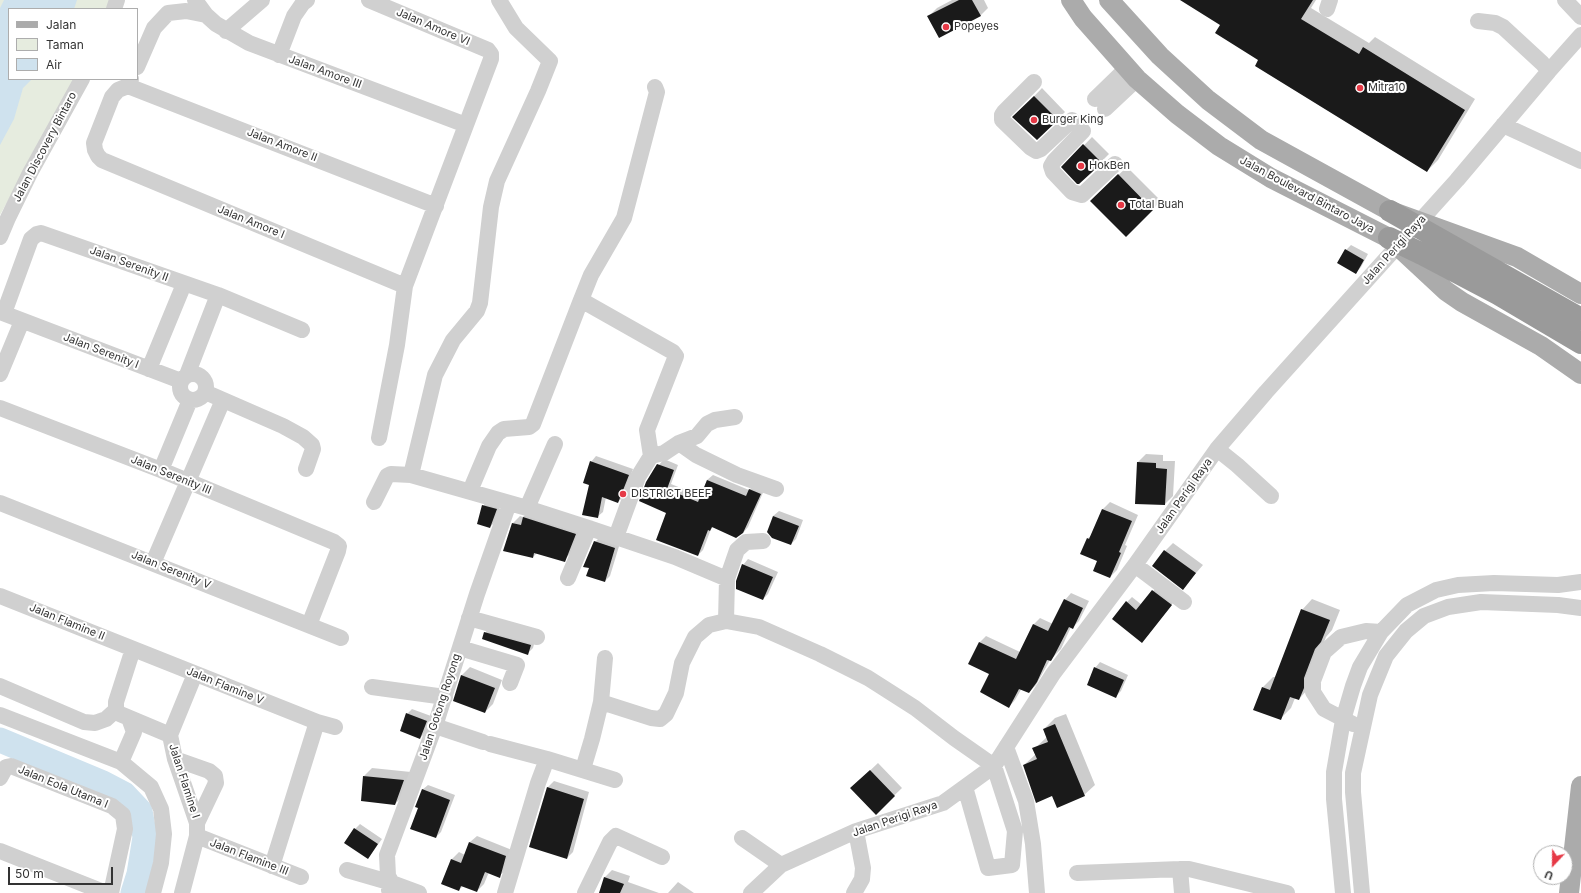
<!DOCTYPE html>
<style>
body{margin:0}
#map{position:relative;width:1581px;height:893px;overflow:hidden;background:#fff;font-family:Inter,sans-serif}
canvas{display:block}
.legend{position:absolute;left:8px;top:8px;width:130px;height:72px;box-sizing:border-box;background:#fff;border:1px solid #adadad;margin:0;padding:5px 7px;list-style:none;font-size:12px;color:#333}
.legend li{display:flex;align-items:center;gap:8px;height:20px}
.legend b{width:20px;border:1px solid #adadad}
.north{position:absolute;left:1533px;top:845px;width:40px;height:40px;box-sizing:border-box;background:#fff;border:1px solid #adadad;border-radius:50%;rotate:202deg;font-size:11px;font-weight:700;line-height:16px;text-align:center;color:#333}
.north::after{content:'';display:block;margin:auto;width:14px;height:18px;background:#e63946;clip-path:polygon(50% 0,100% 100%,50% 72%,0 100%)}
.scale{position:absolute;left:8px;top:867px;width:105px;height:18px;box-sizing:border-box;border:2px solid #333;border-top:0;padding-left:5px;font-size:12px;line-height:14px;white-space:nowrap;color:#333;-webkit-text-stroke:3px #fff;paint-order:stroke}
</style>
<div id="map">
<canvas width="1581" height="893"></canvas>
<ul class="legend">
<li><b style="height:5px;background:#ababab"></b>Jalan</li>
<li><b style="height:11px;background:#e6ecdf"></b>Taman</li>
<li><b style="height:11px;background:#cfe2ee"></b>Air</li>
</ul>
<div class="north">U</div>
<div class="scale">50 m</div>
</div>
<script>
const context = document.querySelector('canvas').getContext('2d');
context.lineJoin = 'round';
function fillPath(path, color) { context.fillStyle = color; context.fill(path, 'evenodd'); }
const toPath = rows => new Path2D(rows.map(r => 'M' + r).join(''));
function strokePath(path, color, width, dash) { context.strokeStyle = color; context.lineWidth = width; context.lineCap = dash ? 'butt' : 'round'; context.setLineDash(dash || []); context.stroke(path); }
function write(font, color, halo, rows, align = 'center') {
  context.font = font + ' Inter,sans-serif'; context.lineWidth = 4; context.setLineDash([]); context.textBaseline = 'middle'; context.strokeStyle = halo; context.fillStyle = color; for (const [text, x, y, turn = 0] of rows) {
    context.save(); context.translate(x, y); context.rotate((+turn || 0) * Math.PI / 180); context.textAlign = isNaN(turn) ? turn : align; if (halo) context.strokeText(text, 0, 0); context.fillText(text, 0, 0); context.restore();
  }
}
const green = toPath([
 [0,0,111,0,110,9,9,9,9,79,75,79,0,215]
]);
const water = toPath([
 [4,0,77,0,74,9,9,9,9,79,32,79,23,88,14,119,0,145,0,8]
]);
const shadow = toPath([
 [952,0,984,0,988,8,980,16,929,16,937,8],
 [1188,0,1316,0,1311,8,1369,43,1375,37,1475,99,1438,160,1427,171,1259,60,1221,24],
 [1042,88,1065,112,1057,120,1014,117],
 [1092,137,1109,154,1101,162,1063,167],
 [1127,167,1161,201,1126,236,1099,193],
 [1351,245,1368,254,1361,267,1356,273,1346,250],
 [1146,454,1163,455,1163,461,1175,461,1173,496,1165,504,1138,462],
 [596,456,633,469,623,497,618,502,606,497,603,512,597,517,590,484,591,462],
 [664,459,678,465,671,484,701,496,707,480,713,475,749,490,755,485,765,488,748,527,743,533,713,527,711,529,703,550,698,555,667,512,659,465],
 [488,500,501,504,495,522,490,527,483,506],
 [1110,502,1138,515,1125,545,1127,546,1117,570,1110,577,1098,560,1087,539,1093,534,1103,509],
 [530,510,582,527,571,553,564,560,537,553,533,557,513,523,520,516,523,517],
 [779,511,803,520,796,539,791,544,773,516],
 [600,537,620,543,610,576,605,581,595,542],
 [1173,543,1203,565,1183,588,1165,551],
 [748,559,778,572,768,594,763,599,743,565],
 [1158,585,1176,599,1147,636,1127,602,1132,597,1142,605],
 [1071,593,1089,601,1079,621,1073,627,1071,627,1061,649,1050,660,1036,685,1029,692,1022,688,1015,700,1009,707,991,674,980,642,986,636,1020,652,1034,624,1040,618,1053,624,1065,600],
 [1312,599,1340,610,1332,630,1326,637,1315,666,1309,688,1299,699,1295,698,1291,708,1280,719,1263,687,1273,677,1276,677,1302,610],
 [490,627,535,640,533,648,527,654,485,633],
 [1100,662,1128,675,1121,691,1116,696,1095,668],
 [470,667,502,680,493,704,485,712,455,700,462,675],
 [412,709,431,716,425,733,420,738,407,714],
 [1066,714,1095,785,1084,795,1053,795,1024,765,1036,754,1034,749,1047,737,1044,729,1055,718],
 [878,763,902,788,876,813,860,780],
 [372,768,411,772,403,796,395,804,364,776],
 [554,781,589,792,573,852,567,858,530,846,548,787],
 [428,785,455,795,441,832,436,837,420,807,422,790],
 [360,824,382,839,368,858,355,829],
 [477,836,512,850,506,870,499,876,489,872,484,884,477,891,463,886,459,890,443,883,452,859,459,852,465,855,470,842],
 [612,870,630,876,628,882,659,893,600,893,605,877],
 [678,882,694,893,668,893]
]);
const river = toPath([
 [0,740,103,783,124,794,140,811,145,837,139,874,133,893]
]);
const building = toPath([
 [959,0,972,0,981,16,939,38,927,16],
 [1180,0,1313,0,1301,19,1359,54,1363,47,1465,110,1427,172,1255,66,1258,60,1215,33,1220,25],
 [1034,96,1058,120,1037,140,1012,117],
 [1083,144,1102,163,1079,184,1077,184,1061,167],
 [1118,174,1153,210,1126,237,1090,201],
 [1345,249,1364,260,1356,274,1337,263],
 [590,461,629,475,618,503,602,497,598,518,582,515,589,485,583,483],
 [1137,462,1156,463,1156,468,1167,469,1165,505,1135,504],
 [657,464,674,470,667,489,698,502,707,480,746,496,749,489,761,494,743,533,736,538,712,527,710,531,708,530,698,556,656,540,666,513,639,501,646,482],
 [482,505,497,509,490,528,477,524],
 [1102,509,1132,521,1119,552,1121,553,1110,578,1093,571,1097,561,1080,554,1087,538,1089,539],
 [773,516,799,526,791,545,772,538,767,532],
 [523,517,576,534,565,562,534,553,533,558,503,551,512,523,521,525],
 [594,541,615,548,605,582,586,576,589,568,583,567],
 [1164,550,1196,573,1183,590,1152,566],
 [742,564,773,577,763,600,736,589,736,581],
 [1152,590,1172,605,1142,643,1112,619,1126,601,1136,610],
 [1064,599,1083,608,1073,629,1069,627,1054,656,1051,661,1047,660,1037,682,1029,693,1019,689,1009,708,980,692,989,674,968,664,979,642,1016,659,1033,624,1048,631],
 [1301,609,1330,620,1321,642,1315,649,1304,678,1304,688,1299,700,1290,697,1281,720,1253,710,1262,687,1270,690],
 [484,632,531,645,528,655,482,639],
 [1094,667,1124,680,1116,698,1087,685],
 [461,675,495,688,485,713,453,701],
 [406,713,427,721,420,739,400,731],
 [1055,724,1085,796,1057,808,1052,796,1036,803,1023,765,1037,759,1032,748,1048,742,1043,729],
 [870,770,895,796,876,815,850,788],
 [363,776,404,780,395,805,361,801],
 [547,787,584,799,567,859,529,847],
 [422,789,450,800,436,838,410,829,418,808,415,807],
 [354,828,378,844,368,859,344,843],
 [469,842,506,856,500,878,485,872,477,892,461,886,459,891,441,884,451,859,461,863],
 [604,877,624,884,620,893,599,893]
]);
const minor = toPath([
 [195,0,206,15,216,24,249,43,466,125],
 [369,0,488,50,491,54,491,59,405,286,397,345,379,438],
 [1565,0,1581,17],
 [114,9,117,0],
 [1327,9,1330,0],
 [1478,21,1495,23,1503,27,1542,63,1549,71],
 [226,31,262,0],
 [279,55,294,16,303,3,307,0],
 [137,67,154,28,168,13,186,11,206,15],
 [131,79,128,86,118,90,112,97,94,143,95,150,98,156,102,160,405,286],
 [1034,82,1004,112,1002,115,1002,120,1031,148,1036,151,1041,149,1072,120],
 [128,86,436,206],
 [1095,99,1127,68],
 [1105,109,1137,79],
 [1503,125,1581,161],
 [1083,131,1054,161,1051,166,1053,172,1072,192,1082,195,1115,164],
 [0,237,8,218,30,173,82,79],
 [0,312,181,381],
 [4,313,31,239,37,234,41,233,218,295,302,330],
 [149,369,184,284],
 '180 387a13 13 0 1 1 26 0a13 13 0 1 1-26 0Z',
 [0,374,22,321],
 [187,375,218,295],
 [205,392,283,426,303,437,312,445,313,449,306,469],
 [0,408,161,470,334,542,339,546,338,551,309,625],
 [679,443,696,455,737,475,776,489],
 [1217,449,1237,465,1271,496],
 [651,456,647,430,676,356,673,352,581,300,591,275,624,218,657,92,655,87],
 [161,470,190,400],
 [411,475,435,375,453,340,477,311,480,303,491,207,497,181,538,91,550,61,516,28,499,0],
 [470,491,489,446,498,433,504,429,529,427,533,424,581,300],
 [374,502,387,476,391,474,411,475,527,508,589,528,675,557,727,579,737,550,746,542,763,541],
 [0,503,341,638],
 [527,508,555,444],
 [616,537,638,477,651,456,664,453,679,443,697,436,707,424,715,420,735,417],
 [153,563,223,400],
 [1135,565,1184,602],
 [568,578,589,528],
 [0,596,317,722,335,727],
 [469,618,537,637],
 [726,621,727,579],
 [460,648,517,665,510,683],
 [0,686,84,722,95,723,106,719,116,710],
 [372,687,445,697],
 [601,702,651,718,660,719,666,714,676,693,682,663,695,637,709,625,726,621,759,627,820,654,868,678,915,708,954,738,994,766,1015,831,1012,865,988,868,965,787],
 [116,710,116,702,133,649],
 [116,710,120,714,170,735],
 [0,715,121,762,151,787,161,809,164,834,161,863,153,893],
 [1353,724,1324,709,1313,692,1313,681,1324,652,1341,637,1366,631,1381,632],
 [435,726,483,742],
 [170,735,175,759,197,823,197,836,182,893],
 [170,735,195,674],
 [490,744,547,759],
 [1006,747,1026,801,1033,844,1037,893],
 [175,759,209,771,215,776,216,783,197,823],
 [121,762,134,732,129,718],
 [583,769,592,739,601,702,605,658],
 [0,778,6,767,11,766,112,806,123,815,125,829,111,893],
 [197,836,301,877],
 [742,838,781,865],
 [0,851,106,893],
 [272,866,317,722],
 [347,870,392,883,389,890],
 [1077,873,1180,869],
 [419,893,392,883,388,876,387,855,435,726,477,594,509,503],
 [505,893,538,783,547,759,615,780],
 [585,893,610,842,616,836,662,857],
 [751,893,781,865,856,831,943,803,994,766,1053,674,1135,565,1217,449,1266,392,1457,180,1549,71,1581,35],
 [854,893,862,879,863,868,856,831],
 [1182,893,1180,869,1189,869,1287,893],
 [1343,893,1334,799,1334,772,1343,720,1353,686,1360,667,1381,632,1407,605,1436,590,1458,585,1494,583,1558,585,1581,582],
 [1362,893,1353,792,1353,773,1370,695,1386,656,1406,631,1424,616,1448,607,1481,602,1558,605,1581,608]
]);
const major = toPath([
 [1071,0,1083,18,1137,79,1177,114,1219,146,1271,178,1389,238,1446,291,1462,302,1541,346,1581,374],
 [1109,0,1160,56,1208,100,1261,140,1390,211,1517,257,1581,294],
 [1569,893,1581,786]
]);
const highway = toPath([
 [1390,211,1581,319],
 [1389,238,1422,254,1498,294,1581,343]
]);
const markers = [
 [946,27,4,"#e63946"],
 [1360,88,4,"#e63946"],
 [1034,120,4,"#e63946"],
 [1081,166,4,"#e63946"],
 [1121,205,4,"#e63946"],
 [623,494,4,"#e63946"]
];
const streetNames = [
 ["Jalan Amore VI",433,27,23],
 ["Jalan Amore III",325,72,20],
 ["Jalan Amore II",282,145,21],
 ["Jalan Discovery Bintaro",45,147,-62],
 ["Jalan Boulevard Bintaro Jaya",1307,195,28],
 ["Jalan Amore I",251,222,22],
 ["Jalan Perigi Raya",1394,250,-48],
 ["Jalan Serenity II",129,264,20],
 ["Jalan Serenity I",101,351,21],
 ["Jalan Serenity III",171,475,22],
 ["Jalan Perigi Raya",1184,496,-55],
 ["Jalan Serenity V",171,570,22],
 ["Jalan Flamine II",67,622,22],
 ["Jalan Flamine V",225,686,22],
 ["Jalan Gotong Royong",440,707,-72],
 ["Jalan Flamine I",184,781,72],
 ["Jalan Eola Utama I",63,787,22],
 ["Jalan Perigi Raya",895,819,-19],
 ["Jalan Flamine III",249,857,21]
];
const poiNames = [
 ["Popeyes",954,27],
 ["Mitra10",1368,88],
 ["Burger King",1042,120],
 ["HokBen",1089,166],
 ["Total Buah",1129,205],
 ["DISTRICT BEEF",631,494]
];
fillPath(green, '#e6ecdf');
fillPath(water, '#cfe2ee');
fillPath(shadow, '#0003');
strokePath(river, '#cfe2ee', 25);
fillPath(building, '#1a1a1a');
strokePath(minor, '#d0d0d0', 16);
strokePath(major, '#ababab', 20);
strokePath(highway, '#9a9a9a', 22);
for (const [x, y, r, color] of markers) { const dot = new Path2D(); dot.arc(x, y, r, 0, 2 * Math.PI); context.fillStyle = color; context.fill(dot); strokePath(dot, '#fff', 1.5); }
write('11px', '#333', '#fff', streetNames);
write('11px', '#333', '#fff', poiNames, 'left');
</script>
